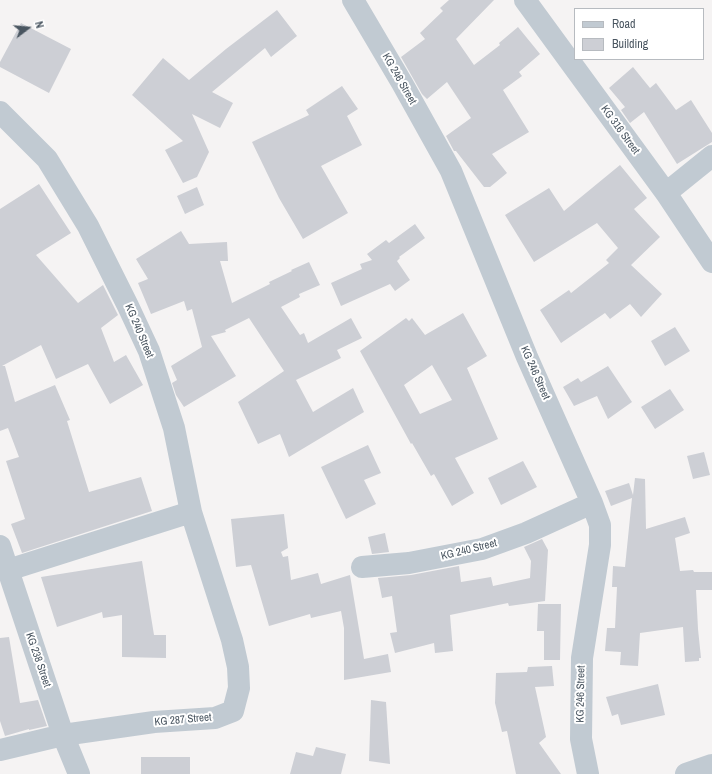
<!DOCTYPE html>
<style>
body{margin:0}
#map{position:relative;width:712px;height:774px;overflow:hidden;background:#f5f3f3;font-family:"Archivo Narrow",sans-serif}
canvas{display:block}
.legend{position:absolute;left:574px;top:8px;width:130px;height:52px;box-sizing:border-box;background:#fff;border:1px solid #b7bbc0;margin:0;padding:5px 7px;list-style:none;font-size:12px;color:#4a5661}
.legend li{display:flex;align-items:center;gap:8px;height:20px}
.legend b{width:20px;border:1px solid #b7bbc0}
.north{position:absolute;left:8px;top:8px;width:40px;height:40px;-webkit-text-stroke:3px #fff;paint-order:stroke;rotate:74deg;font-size:11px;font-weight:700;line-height:16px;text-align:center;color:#4a5661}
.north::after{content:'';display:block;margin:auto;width:14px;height:18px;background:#4a5661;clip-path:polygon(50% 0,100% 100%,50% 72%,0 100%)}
</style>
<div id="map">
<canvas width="712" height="774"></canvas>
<ul class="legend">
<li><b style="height:5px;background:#c1cad2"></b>Road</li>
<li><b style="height:11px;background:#cdcfd5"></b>Building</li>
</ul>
<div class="north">N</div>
</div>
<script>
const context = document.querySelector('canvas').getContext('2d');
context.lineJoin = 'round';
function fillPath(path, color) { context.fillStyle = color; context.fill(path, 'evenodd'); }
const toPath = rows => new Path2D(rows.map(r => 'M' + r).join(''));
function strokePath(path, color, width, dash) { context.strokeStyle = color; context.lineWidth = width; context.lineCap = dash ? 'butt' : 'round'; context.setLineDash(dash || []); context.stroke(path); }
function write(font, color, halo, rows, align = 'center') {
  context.font = font + ' "Archivo Narrow",sans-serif'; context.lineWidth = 4; context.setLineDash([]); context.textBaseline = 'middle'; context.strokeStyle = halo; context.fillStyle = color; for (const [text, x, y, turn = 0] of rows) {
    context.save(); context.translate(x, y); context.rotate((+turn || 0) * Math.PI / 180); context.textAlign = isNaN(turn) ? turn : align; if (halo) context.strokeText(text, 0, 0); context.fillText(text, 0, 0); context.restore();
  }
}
const building = toPath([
 [449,0,494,0,456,39,474,65,500,45,499,43,518,27,540,54,519,72,522,76,503,90,529,132,492,154,507,173,490,187,484,187,456,151,454,151,446,136,471,118,447,82,427,99,422,94,401,57,425,39,420,33,443,11,440,8],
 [277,10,297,36,271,57,265,48,212,92,233,103,220,128,192,114,209,152,197,177,183,183,165,150,183,141,132,95,163,58,189,80,226,49],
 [21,23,71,49,49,93,0,67,0,62],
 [633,67,650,88,656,83,676,110,691,100,712,133,712,142,677,164,644,112,630,123,621,110,625,107,609,88],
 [342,86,358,109,347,116,362,145,321,166,348,213,303,239,279,198,252,142,309,115,306,110],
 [620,165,647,198,634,209,660,237,631,265,662,294,641,317,630,304,610,319,605,313,561,343,540,310,569,290,571,293,609,263,606,260,618,248,597,223,534,262,505,215,549,188,564,211],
 [39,184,71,233,36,255,78,303,103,285,118,315,101,328,114,362,126,355,143,385,110,404,88,364,56,379,41,345,2,366,5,366,15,402,55,385,70,420,67,421,89,492,141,477,152,511,22,553,11,524,25,519,6,461,19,457,8,428,0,431,0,209],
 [197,187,204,205,185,214,177,196],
 [415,224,425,238,399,257,400,258,397,261,410,280,395,291,390,284,341,306,331,283,362,269,360,264,372,260,367,254,386,240,389,243],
 [181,231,189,244,227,242,228,261,220,261,232,303,270,284,269,282,292,271,291,270,309,262,320,285,299,294,300,297,281,307,300,335,304,333,308,343,351,318,362,338,337,350,341,358,296,380,313,412,353,388,364,412,289,457,280,434,258,444,238,402,284,371,249,318,225,330,226,332,211,336,236,376,184,407,176,395,172,383,177,380,171,366,202,347,192,309,187,311,184,301,151,314,138,283,148,279,136,259],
 [463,313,487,356,467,368,498,439,455,458,474,493,452,506,434,474,431,476,412,443,411,444,360,351,406,318,409,321,412,318,425,335],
 [432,365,452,400,420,414,404,385],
 [675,327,690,351,665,366,651,341],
 [608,366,632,402,608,419,597,396,574,406,563,387,578,378,581,382],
 [670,389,684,410,655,429,641,407],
 [368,445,381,473,364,480,376,504,346,519,321,467],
 [704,452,710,475,693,479,687,456],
 [523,461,537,487,501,505,488,478],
 [635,478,645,479,646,529,685,517,690,533,675,538,680,571,693,570,694,572,712,572,712,590,696,590,698,629,701,658,699,658,699,661,685,662,683,627,640,633,638,666,620,665,621,652,605,651,607,628,615,628,617,587,612,587,613,566,625,567,632,498,611,506,605,491,629,483,633,495],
 [284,514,288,548,281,552,283,557,288,556,291,580,318,573,321,584,350,575,364,659,388,654,391,672,344,680,344,628,341,611,311,618,310,614,269,626,251,565,236,567,231,519],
 [385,533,389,552,372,554,368,537],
 [542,539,548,550,545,601,509,606,508,603,450,615,453,651,435,653,434,643,395,653,390,633,397,632,392,596,382,598,378,578,411,575,459,566,461,582,491,577,493,586,530,578,531,561,524,547],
 [142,561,154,635,166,635,166,658,122,657,122,615,103,618,102,612,57,627,41,577],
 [538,604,561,604,560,660,544,660,544,631,537,631],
 [9,637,20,703,38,700,47,726,29,730,29,729,5,736,0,721,0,638],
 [552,666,554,686,535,687,546,737,539,743,561,774,516,774,507,731,502,732,495,703,496,673,527,672,528,667],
 [658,684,665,715,621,725,618,714,612,716,606,697],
 [371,700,386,702,390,764,369,761],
 [316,747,346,754,341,774,290,774,296,752,313,756],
 [141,757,190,757,190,774,141,774]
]);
const minor = toPath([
 [353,0,402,83,451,171,527,357,592,503,600,525,600,545,582,658,581,739,588,774],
 [525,0,666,193,712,262],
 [0,112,47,159,88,226,128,306,149,351,174,428,191,512,232,640,238,667,239,688,233,711,215,718,154,722,63,735,0,750],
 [666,193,712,156],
 [0,546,63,735,79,774],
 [362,567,409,563,482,549,526,533,592,503],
 [8,570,191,512],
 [686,774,712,765]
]);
const streetNames = [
 ["KG 246 Street",399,79,60],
 ["KG 316 Street",620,130,54],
 ["KG 240 Street",139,331,67],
 ["KG 246 Street",535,373,66],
 ["KG 240 Street",469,550,-14],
 ["KG 238 Street",38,660,71],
 ["KG 246 Street",581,694,-89],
 ["KG 287 Street",183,720,-5]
];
fillPath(building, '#cdcfd5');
strokePath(minor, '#c1cad2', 22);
write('11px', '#4a5661', '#fff', streetNames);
</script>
